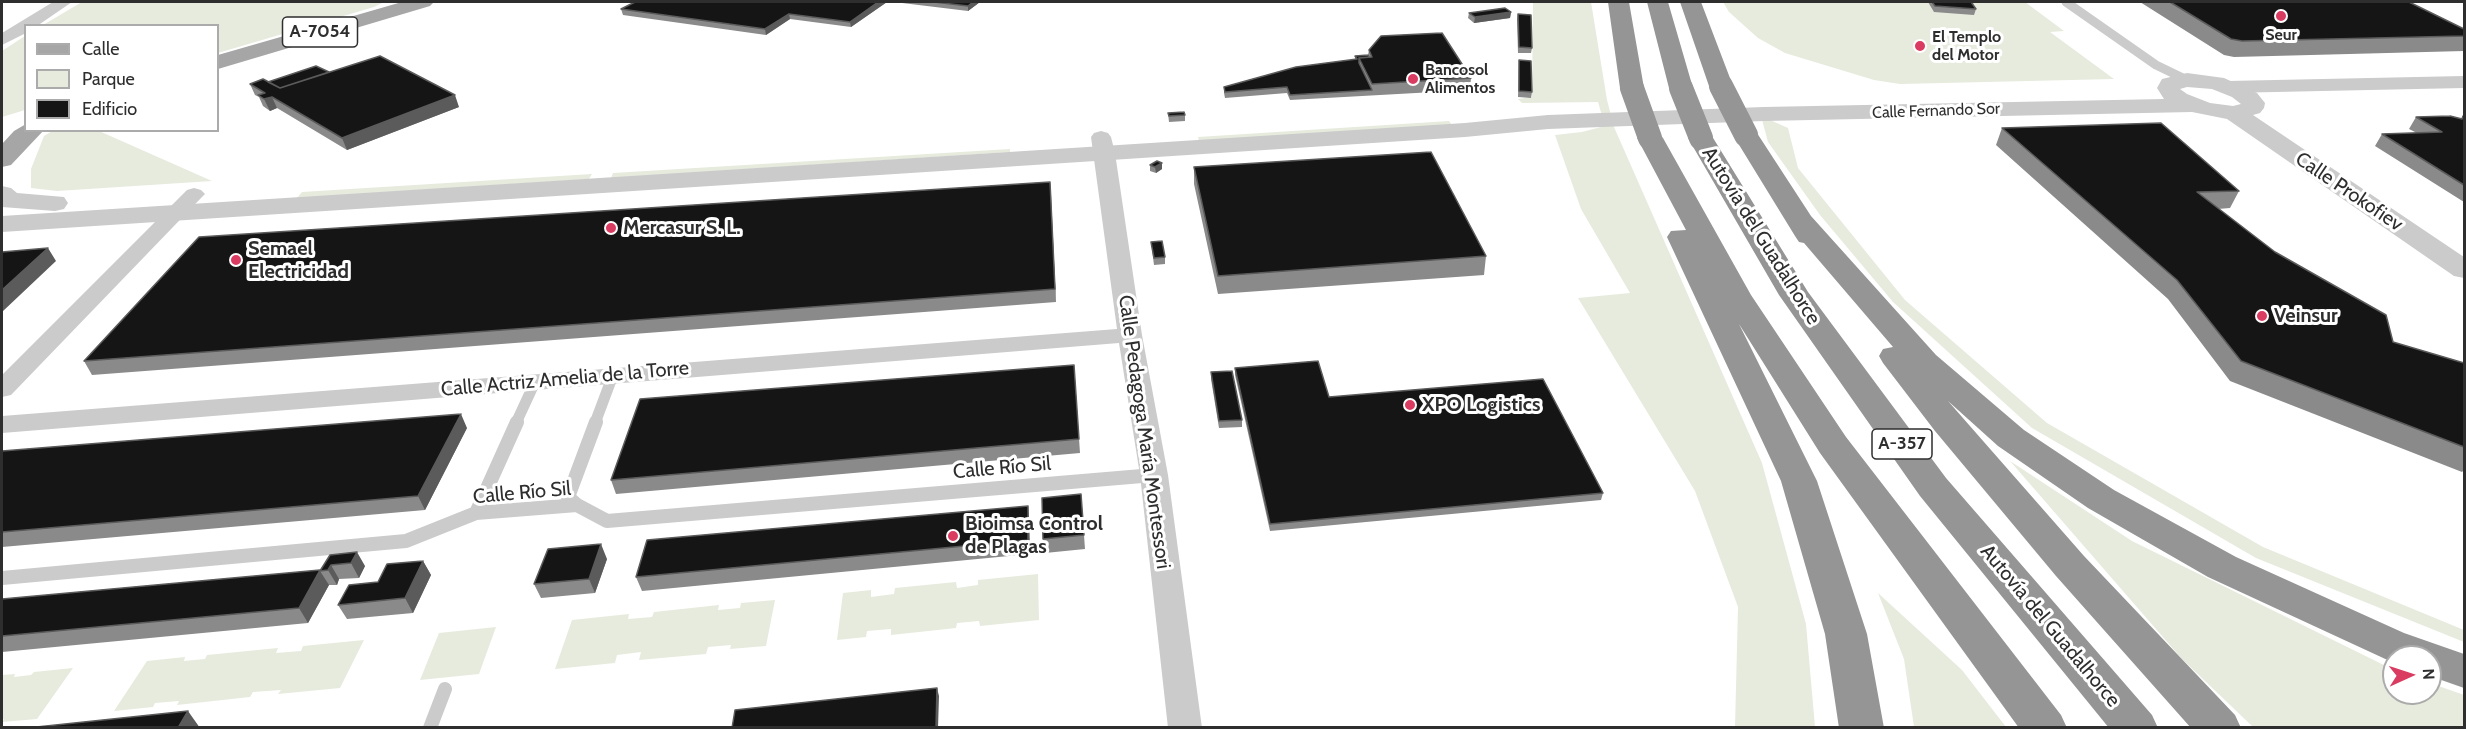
<!DOCTYPE html>
<meta charset="utf-8">
<style>
body{margin:0}
#map{position:relative;width:2466px;height:729px;overflow:hidden;background:#fff;font-family:Cabin,sans-serif}
canvas{display:block}
.frame{position:absolute;inset:0;border:3px solid #2e2e2e;pointer-events:none}
.legend{position:absolute;left:24px;top:24px;width:195px;height:108px;box-sizing:border-box;background:#fff;border:2px solid #ababab;margin:0;padding:8px 10px;list-style:none;font-size:18px;color:#2e2e2e}
.legend li{display:flex;align-items:center;gap:12px;height:30px}
.legend b{width:30px;border:2px solid #ababab}
.north{position:absolute;left:2382px;top:645px;width:60px;height:60px;box-sizing:border-box;background:#fff;border:2px solid #ababab;border-radius:50%;rotate:87deg;font-size:16px;font-weight:700;line-height:24px;text-align:center;color:#2e2e2e}
.north::after{content:'';display:block;margin:auto;width:21px;height:27px;background:#da3b61;clip-path:polygon(50% 0,100% 100%,50% 72%,0 100%)}
</style>
<div id="map">
<canvas width="2466" height="729"></canvas>
<div class="frame"></div>
<ul class="legend">
<li><b style="height:8px;background:#a6a6a6"></b>Calle</li>
<li><b style="height:16px;background:#e6ebdd"></b>Parque</li>
<li><b style="height:16px;background:#151515"></b>Edificio</li>
</ul>
<div class="north">N</div>
</div>
<script>
const context = document.querySelector('canvas').getContext('2d');
context.lineJoin = 'round';
function fillPath(path, color) { context.fillStyle = color; context.fill(path, 'evenodd'); }
const toPath = rows => new Path2D(rows.map(r => 'M' + r).join(''));
function strokePath(path, color, width, dash) { context.strokeStyle = color; context.lineWidth = width; context.lineCap = dash ? 'butt' : 'round'; context.setLineDash(dash || []); context.stroke(path); }
function write(font, color, halo, rows, align = 'center') {
  context.font = font + ' Cabin,sans-serif'; context.lineWidth = 6; context.setLineDash([]); context.textBaseline = 'middle'; context.strokeStyle = halo; context.fillStyle = color; for (const [text, x, y, turn = 0] of rows) {
    context.save(); context.translate(x, y); context.rotate((+turn || 0) * Math.PI / 180); context.textAlign = isNaN(turn) ? turn : align; if (halo) context.strokeText(text, 0, 0); context.fillText(text, 0, 0); context.restore();
  }
}
const green = toPath([
 [82,2,384,2,374,7,218,53,218,26,43,25],
 [1533,2,1591,2,1607,100,1614,127,1762,463,1806,624,1815,727,1735,727,1738,607,1695,491,1578,298,1630,293,1581,209,1555,135,1582,132,1605,126,1598,102,1522,103,1518,99,1532,97],
 [1723,2,2025,2,2064,31,2050,32,2114,79,1900,84,1874,80,1785,53,1758,38,1729,12],
 [25,36,25,110,2,117,2,51],
 [1761,116,1788,128,1798,168,1905,300,2047,423,2263,547,2464,630,2464,642,2256,558,2032,428,1893,302,1820,215,1768,142],
 [1449,121,1452,125,1199,141,1198,137],
 [54,130,99,131,212,181,57,191,31,188,31,169,44,136],
 [1010,149,1010,152,611,178,613,173],
 [592,174,589,179,297,198,302,192],
 [2010,461,2132,541,2394,670,2394,693,2430,693,2430,683,2464,695,2464,727,2253,727,2182,659],
 [1038,574,1039,620,980,626,979,621,957,623,956,628,891,635,891,629,867,631,866,637,837,640,843,593,871,590,871,597,894,594,895,588,956,582,957,588,978,585,978,580],
 [1878,593,1962,670,2006,727,1914,727,1904,659],
 [775,600,766,646,730,649,731,645,708,647,706,654,639,660,641,652,617,655,615,663,555,669,572,620,629,614,628,619,652,617,654,612,719,605,718,610,740,608,741,603],
 [496,627,479,674,420,680,439,633],
 [364,640,340,688,278,694,281,690,253,692,250,697,177,705,179,701,155,703,153,707,114,711,147,661,185,657,184,661,205,659,207,655,278,648,276,653,301,651,303,646],
 [73,668,37,719,2,722,4,719,2,719,2,675,15,674,14,677,31,675,34,672]
]);
const serviceFar2 = toPath([
 [2066,2,2156,65,2187,80]
]);
const serviceFar1 = toPath([
 [516,423,535,382],
 [595,423,613,375]
]);
const service = toPath([
 [577,505,568,497,596,422],
 [476,513,517,422],
 [2,578,406,541,476,513,577,505,607,521,1154,475],
 [430,728,445,689]
]);
const minor = toPath([
 [53,2,72,2,37,26,26,26,26,33,2,45,2,33,53,2],
 [2464,76,2464,88,2228,93,2221,91,2219,87,2221,83,2228,81,2464,76],
 [1101,131,1108,133,1111,137,1115,153,1142,335,1168,475,1202,728,1168,728,1140,475,1119,343,2,433,2,416,1117,329,1091,137,1094,133,1101,131],
 [194,188,201,190,205,194,201,198,11,395,2,397,2,375,187,190,194,188]
]);
const tertiary = toPath([
 [2187,73,2224,78,2257,93,2265,103,2264,108,2260,113,2253,115,2464,257,2464,278,2454,276,2227,119,2192,112,1764,121,1548,129,1465,137,2,232,2,216,1465,123,1548,115,1764,107,2164,99,2157,88,2162,79,2187,73],
 [2187,87,2212,89,2232,97,2241,104,2233,106,2210,103,2187,94,2180,89,2187,87],
 [2,186,11,188,17,193,64,197,68,203,64,209,55,211,2,207,2,186]
]);
const primary = toPath([
 [402,2,434,2,430,6,218,69,218,55,402,2],
 [26,124,26,130,44,130,11,165,2,167,2,144,14,131,26,124]
]);
const motorway = toPath([
 [1608,2,1629,2,1644,88,1640,93,1632,95,1624,93,1620,88,1608,2],
 [1647,2,1668,2,1693,88,1689,93,1681,95,1673,93,1669,88,1647,2],
 [1680,2,1701,2,1733,86,1729,91,1721,93,1713,91,1709,86,1680,2],
 [1746,127,1755,130,1811,216,1936,355,2024,430,2114,490,2236,557,2404,633,2464,654,2464,688,2430,676,2430,657,2394,657,2394,663,2208,577,2088,508,1998,446,1948,401,2084,556,2235,715,2241,728,2191,728,2056,576,1935,431,1883,363,1879,356,1883,349,1893,347,1804,243,1799,242,1795,236,1733,135,1737,130,1746,127],
 [1650,130,1659,133,1663,138,1751,295,1846,437,2061,715,2067,728,2019,728,1820,453,1739,324,1817,481,1867,634,1884,728,1839,728,1825,634,1781,481,1667,237,1671,231,1686,230,1637,138,1641,133,1650,130],
 [1701,130,1710,133,1808,292,1946,478,2152,715,2158,728,2109,728,1920,496,1779,295,1688,138,1692,133,1701,130]
]);
const motorwayBridge = toPath([
 [1721,86,1746,135],
 [1632,88,1650,138],
 [1681,88,1701,138]
]);
const wall = toPath([
 [635,2,887,2,851,27,790,19,766,35,623,15,621,9],
 [894,2,980,2,968,11],
 [1928,2,1974,2,1973,4,1972,4,1976,9,1974,15,1934,12],
 [2140,2,2409,2,2464,29,2464,51,2234,57,2224,55],
 [1511,12,1510,18,1474,23,1468,18,1469,13],
 [1518,14,1532,48,1531,53,1518,53,1517,19],
 [1369,50,1471,78,1470,90,1290,100,1287,93,1225,98,1224,93,1224,87,1355,59,1355,56,1368,55],
 [1519,60,1532,92,1531,98,1518,97],
 [329,72,459,107,347,150,277,108,270,111,263,106,259,97,255,95,250,84,268,82],
 [1168,113,1185,115,1185,121,1169,122],
 [2463,116,2464,116,2464,202,2375,146,2382,134,2417,133,2409,129,2416,117,2461,119],
 [2002,128,2239,191,2230,208,2218,209,2393,342,2464,363,2464,470,2462,472,2230,381,2168,299,1996,145],
 [1162,163,1162,169,1156,173,1150,171,1150,165],
 [1194,167,1486,256,1484,275,1218,294,1194,184],
 [1050,182,1056,302,92,375,84,361],
 [1151,242,1165,257,1165,264,1154,265],
 [1074,365,1080,453,616,494,611,480],
 [1235,368,1329,397,1603,493,1601,500,1270,531,1235,375],
 [1211,372,1242,420,1242,427,1219,428,1211,379],
 [467,428,425,510,2,547,2,451],
 [1081,494,1085,549,1045,553,1043,539],
 [1028,506,1029,520,1030,554,642,591,636,577],
 [330,555,365,566,359,578,339,579,337,585,329,585,308,623,2,652,2,599,320,570],
 [607,559,595,593,541,598,534,584],
 [423,561,431,575,413,613,347,619,338,605,378,582]
]);
const shadedWall = toPath([
 [878,2,887,2,851,27,850,22],
 [973,2,980,2,968,11,968,6],
 [1511,12,1510,18,1474,23,1475,17],
 [789,14,790,19,766,35,765,29],
 [455,95,459,107,347,150,342,138],
 [272,97,277,108,270,111,264,99],
 [1162,163,1162,169,1156,173,1155,167],
 [1050,182,1051,194,1056,302,1055,289],
 [48,248,56,261,2,312,2,290],
 [461,414,467,428,425,510,418,496],
 [1028,506,1029,520,1030,554,1028,540],
 [601,544,607,559,595,593,589,579],
 [357,552,365,566,359,578,351,563],
 [423,561,431,575,413,613,405,598],
 [331,565,339,579,337,585,328,570],
 [320,571,329,585,308,623,299,608],
 [937,688,939,696,938,728,936,728],
 [188,711,200,728,178,728]
]);
const building = toPath([
 [635,2,878,2,850,22,789,14,765,29,621,9,635,2],
 [934,2,973,2,968,6,934,2],
 [1932,2,1971,2,1976,9,1935,6,1932,2],
 [2170,2,2409,2,2464,29,2464,36,2242,41,2231,39,2170,2],
 [1505,8,1511,12,1475,17,1469,13,1505,8],
 [1518,14,1531,15,1532,48,1519,47,1518,14],
 [1442,33,1471,78,1372,84,1359,58,1372,57,1369,50,1381,36,1442,33],
 [1368,55,1369,57,1359,58,1359,63,1372,90,1290,95,1287,87,1225,92,1224,87,1296,67,1357,59,1355,56,1368,55],
 [380,56,455,95,342,138,272,97,264,99,258,95,265,93,250,84,263,79,280,88,380,56],
 [1519,60,1531,61,1532,92,1519,91,1519,60],
 [316,66,329,72,280,88,268,82,316,66],
 [1184,112,1185,115,1169,116,1168,113,1184,112],
 [2450,116,2462,119,2463,116,2464,116,2464,185,2382,134,2442,132,2416,117,2450,116],
 [2161,123,2239,191,2197,192,2275,252,2386,315,2393,342,2464,363,2464,447,2241,361,2177,280,2002,128,2161,123],
 [1431,152,1486,256,1218,276,1194,167,1431,152],
 [1157,161,1162,163,1155,167,1150,165,1157,161],
 [1050,182,1055,289,84,361,199,237,1050,182],
 [1162,241,1165,257,1154,258,1151,242,1162,241],
 [48,248,2,290,2,252,48,248],
 [1318,361,1329,397,1543,379,1603,493,1270,524,1235,368,1318,361],
 [1074,365,1079,439,611,480,640,399,1074,365],
 [1232,371,1242,420,1219,421,1211,372,1232,371],
 [461,414,418,496,2,532,2,451,461,414],
 [1081,494,1084,535,1043,539,1042,498,1081,494],
 [1028,506,1028,540,636,577,647,540,1028,506],
 [601,544,589,579,534,584,548,549,601,544],
 [357,552,351,563,331,565,328,570,320,571,330,555,357,552],
 [423,561,405,598,338,605,349,585,378,582,387,564,423,561],
 [320,570,299,608,2,636,2,599,320,570],
 [937,688,936,728,732,728,735,710,937,688],
 [188,711,178,728,27,728,188,711]
]);
const markers = [
 [2281,16,6,"#da3b61"],
 [1920,46,6,"#da3b61"],
 [1413,79,6,"#da3b61"],
 [611,228,6,"#da3b61"],
 [236,260,6,"#da3b61"],
 [2262,316,6,"#da3b61"],
 [1410,405,6,"#da3b61"],
 [953,536,6,"#da3b61"]
];
const farPoinames = [
 ["Seur",2281,35,"center"],
 ["El Templo",1932,37],
 ["del Motor",1932,55],
 ["Bancosol",1425,70],
 ["Alimentos",1425,88]
];
const farStreetnames = [
 ["Calle Fernando Sor",1936,111,-2]
];
const shields = [
 [320,32,75],
 [1902,444,60]
];
const shieldNames = [
 ["A-7054",320,32],
 ["A-357",1902,444]
];
const streetNames = [
 ["Calle Prokofiev",2349,192,34],
 ["Autovía del Guadalhorce",1761,236,58],
 ["Calle Actriz Amelia de la Torre",565,379,-5],
 ["Calle Pedagoga María Montessori",1144,432,82],
 ["Calle Río Sil",1002,468,-5],
 ["Calle Río Sil",522,493,-5],
 ["Autovía del Guadalhorce",2050,626,50]
];
const poiNames = [
 ["Mercasur S. L.",623,228],
 ["Semael",248,249],
 ["Electricidad",248,272],
 ["Veinsur",2274,316],
 ["XPO Logistics",1422,405],
 ["Bioimsa Control",965,524],
 ["de Plagas",965,547]
];
fillPath(green, '#e6ebdd');
strokePath(serviceFar2, '#cbcbcb', 9);
strokePath(serviceFar1, '#cbcbcb', 11);
strokePath(service, '#cbcbcb', 14);
fillPath(minor, '#cbcbcb');
fillPath(tertiary, '#cbcbcb');
fillPath(primary, '#a6a6a6');
fillPath(motorway, '#959595');
strokePath(motorwayBridge, '#959595', 24);
fillPath(wall, '#8a8a8a');
fillPath(shadedWall, '#5b5b5b');
fillPath(building, '#151515');
strokePath(building, '#5b5b5b', 1.5);
for (const [x, y, r, color] of markers) { const dot = new Path2D(); dot.arc(x, y, r, 0, 2 * Math.PI); context.fillStyle = color; context.fill(dot); strokePath(dot, '#fff', 2); }
write('bold 16px', '#2e2e2e', '#fff', farPoinames, 'left');
write('16px', '#2e2e2e', '#fff', farStreetnames);
for (const [x, y, w] of shields) { const box = new Path2D(); box.roundRect(x - w / 2, y - 15, w, 30, 4.5); context.fillStyle = '#fff'; context.fill(box); strokePath(box, '#2e2e2e', 1.5); }
write('bold 18px', '#2e2e2e', null, shieldNames);
write('20px', '#2e2e2e', '#fff', streetNames);
write('bold 20px', '#2e2e2e', '#fff', poiNames, 'left');
</script>
